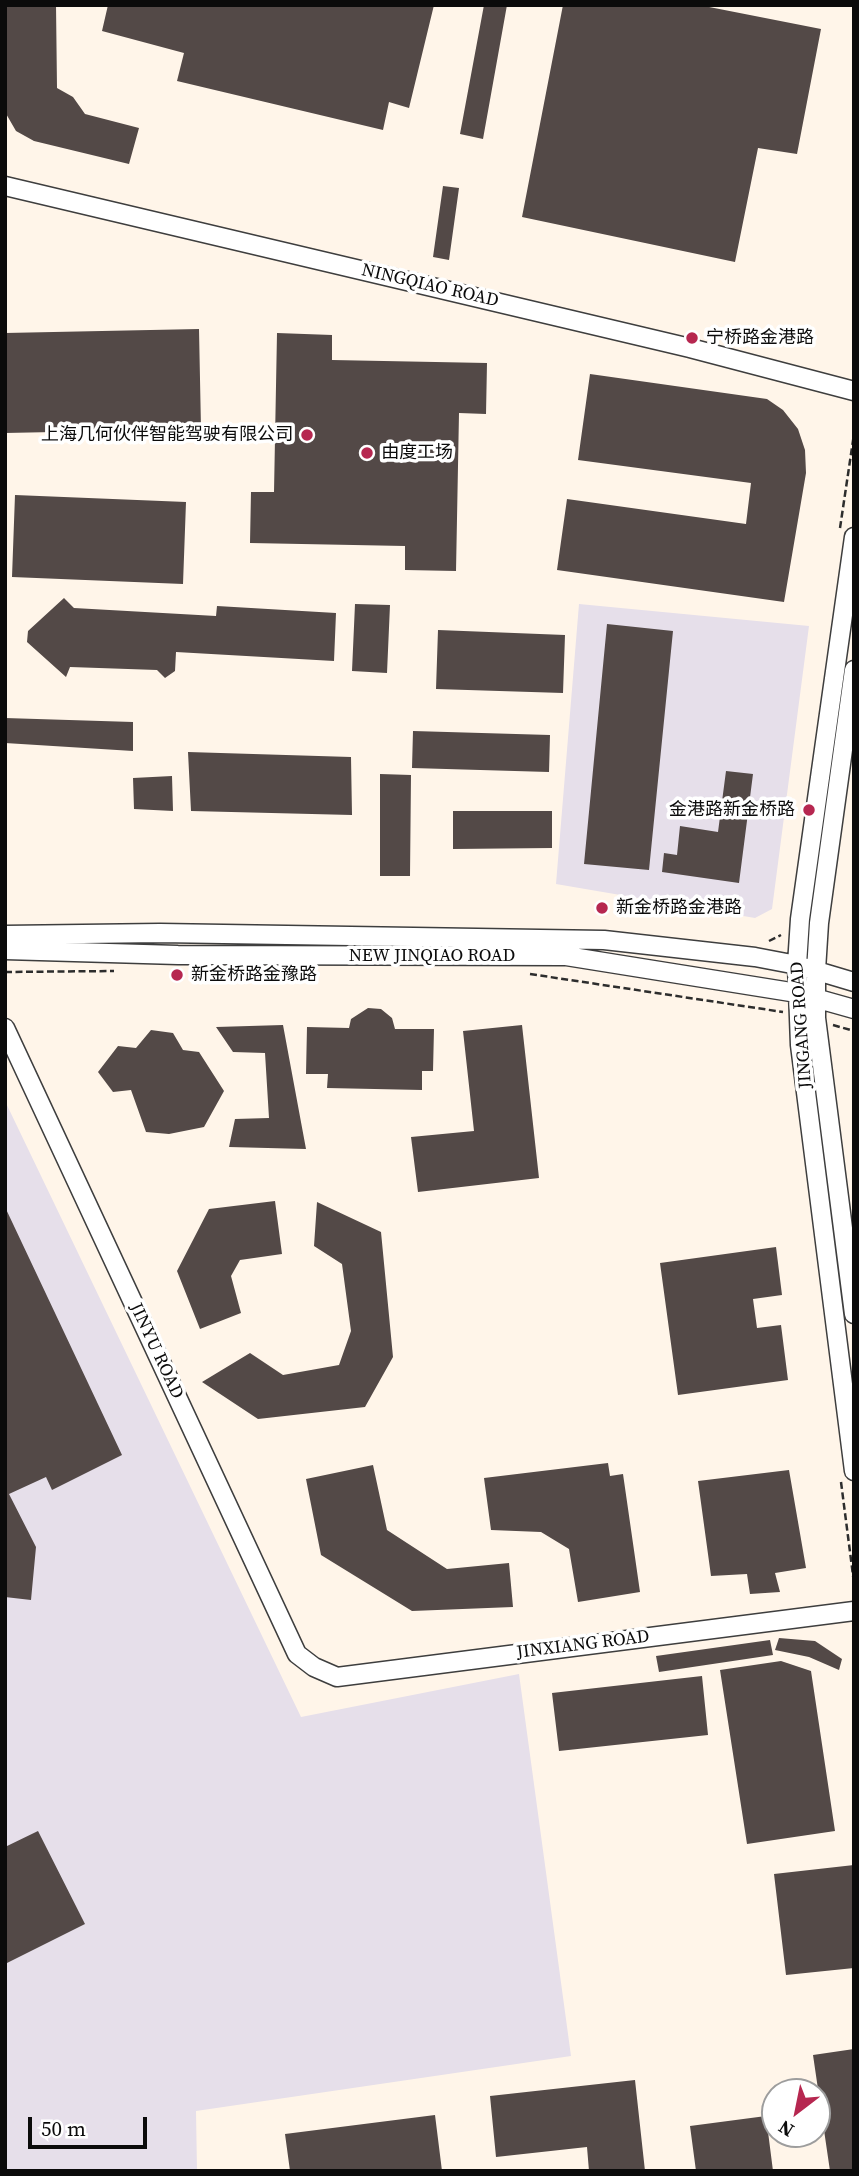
<!DOCTYPE html>
<meta charset="utf-8">
<style>
body{margin:0}
#map{position:relative;width:859px;height:2176px;overflow:hidden;background:#fff5e9;font-family:"Source Serif 4",serif}
canvas{display:block}
.frame{position:absolute;inset:0;border:7px solid #0b0b0b;pointer-events:none}
.north{position:absolute;left:761px;top:2078px;width:70px;height:70px;box-sizing:border-box;background:#fff;border:2px solid #9d9d9d;border-radius:50%;rotate:212deg;font-size:19px;font-weight:700;line-height:28px;text-align:center;color:#0b0b0b}
.north::after{content:'';display:block;margin:auto;width:24px;height:32px;background:#b62750;clip-path:polygon(50% 0,100% 100%,50% 72%,0 100%)}
.scale{position:absolute;left:28px;top:2117px;width:119px;height:32px;box-sizing:border-box;border:4px solid #0b0b0b;border-top:0;padding-left:9px;font-size:21px;line-height:24px;white-space:nowrap;color:#0b0b0b;-webkit-text-stroke:5px #fff;paint-order:stroke}
</style>
<div id="map">
<canvas width="859" height="2176"></canvas>
<div class="frame"></div>
<div class="north">N</div>
<div class="scale">50 m</div>
</div>
<script>
const context = document.querySelector('canvas').getContext('2d');
context.lineJoin = 'round';
function fillPath(path, color) { context.fillStyle = color; context.fill(path, 'evenodd'); }
const toPath = rows => new Path2D(rows.map(r => 'M' + r).join(''));
function strokePath(path, color, width, dash) { context.strokeStyle = color; context.lineWidth = width; context.lineCap = dash ? 'butt' : 'round'; context.setLineDash(dash || []); context.stroke(path); }
function write(font, color, halo, rows, align = 'center') {
  context.font = font + ' "Source Serif 4","Noto Sans SC",serif'; context.lineWidth = 7; context.setLineDash([]); context.textBaseline = 'middle'; context.strokeStyle = halo; context.fillStyle = color; for (const [text, x, y, turn = 0] of rows) {
    context.save(); context.translate(x, y); context.rotate((+turn || 0) * Math.PI / 180); context.textAlign = isNaN(turn) ? turn : align; if (halo) context.strokeText(text, 0, 0); context.fillText(text, 0, 0); context.restore();
  }
}
const industrial = toPath([
 [579,604,809,626,772,909,755,918,556,884],
 [5,1101,301,1717,519,1674,571,2056,196,2111,197,2171,5,2171]
]);
const building = toPath([
 [5,5,56,5,57,88,73,97,85,114,139,128,129,164,34,141,16,131,5,112],
 [108,5,434,5,409,108,389,102,383,130,177,81,184,53,102,31],
 [484,5,507,5,483,139,460,134],
 [563,5,699,5,821,29,797,154,758,148,735,262,522,217],
 [443,186,459,188,449,260,433,257],
 [199,329,201,429,5,433,5,333],
 [277,333,332,335,332,360,487,363,486,414,459,413,456,571,405,570,405,546,250,543,251,492,274,492],
 [590,374,767,399,783,410,798,429,805,450,806,473,784,602,557,570,567,499,746,524,751,483,578,460],
 [15,495,186,502,183,584,12,577],
 [64,598,74,608,216,616,217,606,336,613,334,661,176,652,175,671,165,678,157,670,70,667,66,677,27,642,28,631],
 [355,604,390,605,387,673,352,671],
 [607,624,673,631,649,870,584,864],
 [438,630,565,635,563,693,436,689],
 [5,718,133,722,133,751,5,743],
 [413,731,550,735,549,772,412,768],
 [188,752,351,757,352,815,191,811],
 [726,771,753,774,739,883,662,872,664,853,677,855,680,826,718,832],
 [380,774,411,775,410,876,380,876],
 [172,776,173,811,134,809,133,778],
 [453,811,552,811,552,848,453,849],
 [368,1008,381,1009,392,1018,395,1029,434,1029,433,1071,422,1071,422,1090,327,1088,328,1074,306,1074,307,1027,349,1028,351,1019],
 [283,1025,306,1149,229,1147,235,1119,269,1118,265,1053,233,1052,216,1027],
 [522,1025,539,1178,418,1192,411,1137,474,1131,463,1031],
 [151,1030,173,1033,183,1050,199,1052,224,1091,204,1127,169,1134,146,1132,131,1090,113,1092,98,1072,118,1046,136,1048],
 [275,1201,282,1254,240,1260,231,1276,241,1313,200,1329,177,1271,209,1209],
 [317,1202,381,1232,393,1357,365,1407,258,1419,202,1382,250,1353,283,1375,339,1365,351,1331,342,1264,314,1246],
 [5,1207,122,1455,52,1490,46,1477,9,1494,36,1547,31,1600,5,1597],
 [776,1247,782,1295,753,1299,757,1328,781,1325,788,1380,678,1395,660,1263],
 [608,1463,610,1476,623,1474,640,1592,578,1602,569,1549,541,1532,491,1530,484,1478],
 [373,1465,387,1530,447,1569,509,1563,513,1607,412,1611,321,1555,306,1479],
 [789,1470,806,1568,775,1573,780,1592,750,1594,747,1574,711,1576,698,1481],
 [779,1638,815,1641,842,1659,839,1670,809,1657,775,1650],
 [770,1640,773,1655,659,1672,656,1656],
 [781,1661,811,1671,835,1831,747,1844,720,1670],
 [702,1676,708,1735,559,1751,552,1693],
 [38,1831,85,1924,5,1964,5,1847],
 [854,1865,854,1968,786,1975,774,1874],
 [854,2049,854,2171,830,2171,813,2055],
 [635,2080,645,2171,589,2171,587,2147,496,2157,490,2096],
 [435,2115,442,2171,290,2171,285,2134],
 [766,2116,773,2171,696,2171,690,2126]
]);
const path = toPath([
 [840,528,854,434],
 [769,941,781,935],
 [5,972,114,971],
 [530,974,783,1012],
 [833,1025,854,1031],
 [841,1482,854,1583]
]);
const minor = toPath([
 [5,186,690,348,854,391],
 [854,537,800,919,797,965,800,1045,854,1471],
 [854,670,819,923,816,970,816,1018,854,1314],
 [5,935,160,933,604,940,755,957,797,965,854,982],
 [5,950,178,955,566,956,797,993,854,1009],
 [5,1028,297,1654,314,1667,337,1677,854,1611]
]);
const markers = [
 [692,338,7,"#b62750"],
 [307,435,7,"#b62750"],
 [367,453,7,"#b62750"],
 [809,810,7,"#b62750"],
 [602,908,7,"#b62750"],
 [177,975,7,"#b62750"]
];
const streetNames = [
 ["NINGQIAO ROAD",430,286,13],
 ["NEW JINQIAO ROAD",432,956],
 ["JINGANG ROAD",802,1025,-94],
 ["JINYU ROAD",156,1351,65],
 ["JINXIANG ROAD",583,1645,-7]
];
const poiNames = [
 ["宁桥路金港路",706,338],
 ["上海几何伙伴智能驾驶有限公司",293,435,"right"],
 ["由度工场",381,453],
 ["金港路新金桥路",795,810,"right"],
 ["新金桥路金港路",616,908],
 ["新金桥路金豫路",191,975]
];
fillPath(industrial, '#e6dfea');
fillPath(building, '#534947');
strokePath(minor, '#3e3e3e', 21);
strokePath(path, '#2d2d2d', 2.5, [7, 3.5]);
strokePath(minor, '#fff', 18);
for (const [x, y, r, color] of markers) { const dot = new Path2D(); dot.arc(x, y, r, 0, 2 * Math.PI); context.fillStyle = color; context.fill(dot); strokePath(dot, '#fff', 2.5); }
write('18px', '#0b0b0b', '#fff', streetNames);
write('18px', '#0b0b0b', '#fff', poiNames, 'left');
</script>
